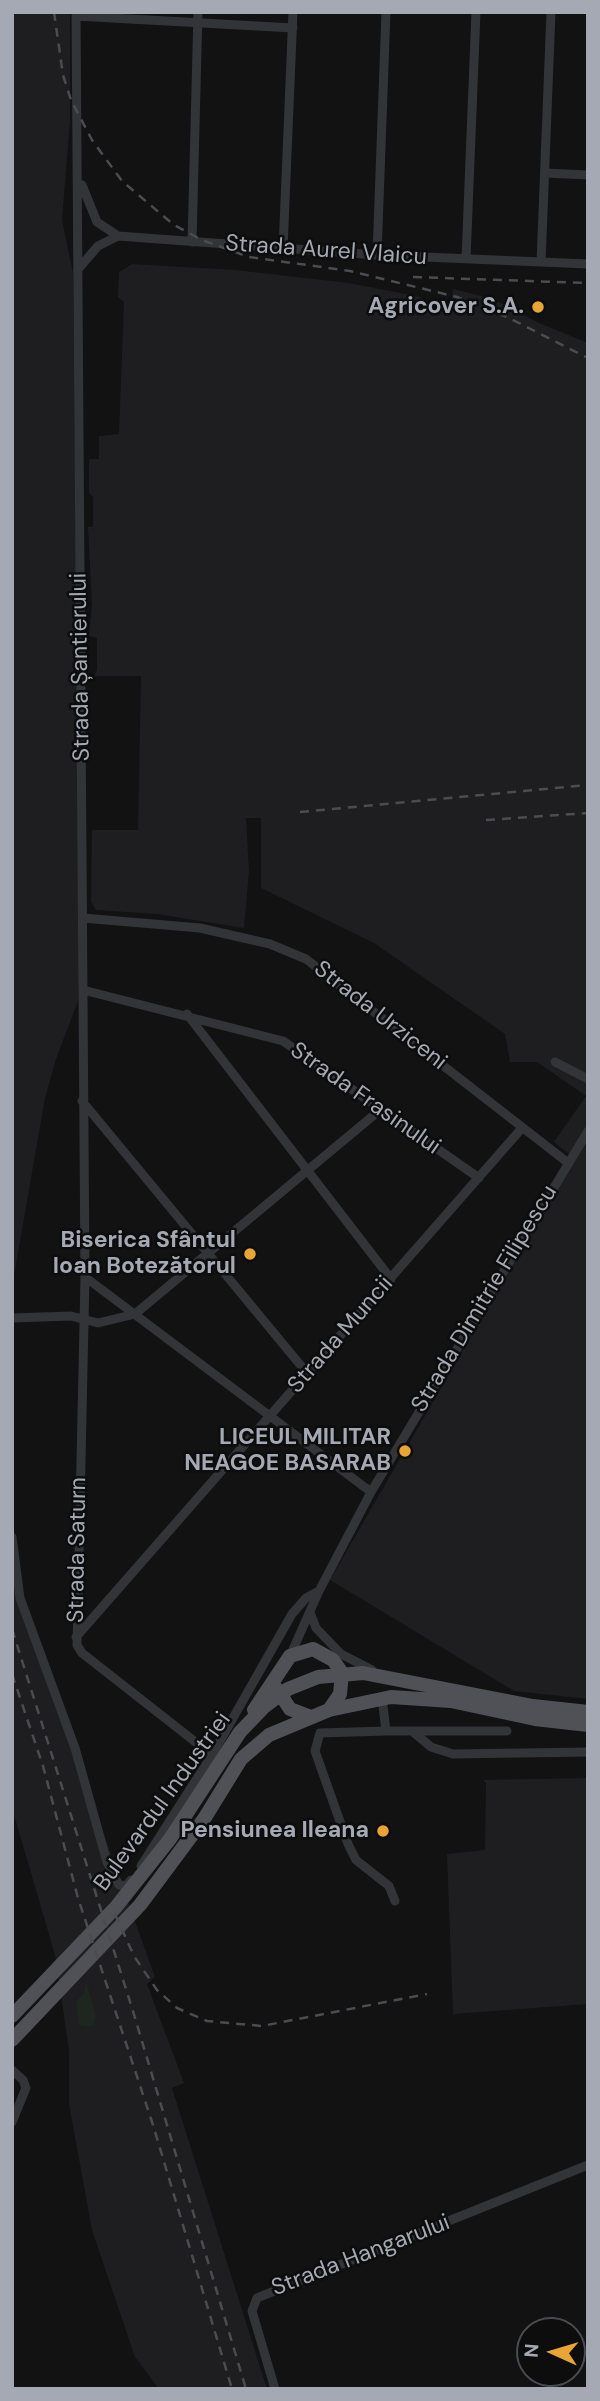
<!DOCTYPE html>
<meta charset="utf-8">
<style>
body{margin:0}
#map{position:relative;width:600px;height:2401px;overflow:hidden;background:#121213;font-family:"DM Sans",sans-serif}
canvas{display:block}
.frame{position:absolute;inset:0;border:14px solid #a4a9b3;pointer-events:none}
.north{position:absolute;left:516px;top:2317px;width:70px;height:70px;box-sizing:border-box;background:#0d0d0e;border:2px solid #494b50;border-radius:50%;rotate:274deg;font-size:19px;font-weight:700;line-height:28px;text-align:center;color:#a4a9b3}
.north::after{content:'';display:block;margin:auto;width:24px;height:32px;background:#e8a535;clip-path:polygon(50% 0,100% 100%,50% 72%,0 100%)}
</style>
<div id="map">
<canvas width="600" height="2401"></canvas>
<div class="frame"></div>
<div class="north">N</div>
</div>
<script>
const context = document.querySelector('canvas').getContext('2d');
context.lineJoin = 'round';
function fillPath(path, color) { context.fillStyle = color; context.fill(path, 'evenodd'); }
const toPath = rows => new Path2D(rows.map(r => 'M' + r).join(''));
function strokePath(path, color, width, dash) { context.strokeStyle = color; context.lineWidth = width; context.lineCap = dash ? 'butt' : 'round'; context.setLineDash(dash || []); context.stroke(path); }
function write(font, color, halo, rows, align = 'center') {
  context.font = font + ' "DM Sans",sans-serif'; context.lineWidth = 5; context.setLineDash([]); context.textBaseline = 'middle'; context.strokeStyle = halo; context.fillStyle = color; for (const [text, x, y, turn = 0] of rows) {
    context.save(); context.translate(x, y); context.rotate((+turn || 0) * Math.PI / 180); context.textAlign = isNaN(turn) ? turn : align; if (halo) context.strokeText(text, 0, 0); context.fillText(text, 0, 0); context.restore();
  }
}
const built = toPath([
 [12,12,70,12,70,121,62,220,73,273,80,939,78,1001,56,1059,45,1098,12,1287],
 [132,264,235,270,349,283,421,297,421,305,448,306,460,311,463,304,452,299,453,289,493,299,539,323,588,343,588,1699,514,1691,330,1580,574,1158,554,1142,586,1096,537,1062,510,1062,505,1034,374,943,261,888,261,818,246,818,249,871,244,928,157,914,96,910,91,902,92,830,138,830,141,676,94,676,97,670,97,638,89,636,92,605,88,527,93,527,93,497,89,493,89,459,99,459,99,436,119,434,124,302,118,297,119,272],
 [12,1566,58,1707,155,1977,147,1984,184,2083,172,2088,267,2389,159,2389,135,2357,92,2230,69,2104,69,2050,55,1955,12,1808],
 [588,1778,588,2004,453,2014,447,1854,485,1850,486,1783,483,1780]
]);
const green = toPath([
 [86,1981,96,2016,93,2026,85,2027,79,2025,76,2002,84,1993]
]);
const minor = toPath([
 [76,12,85,1277,77,1645,82,1653,212,1755],
 [76,16,293,28],
 [545,173,588,175],
 [82,185,97,222,118,236],
 [192,242,198,12],
 [283,249,293,12],
 [377,255,386,12],
 [466,259,476,12],
 [541,262,551,12],
 [79,268,98,246,118,236,377,255,588,264],
 [83,918,200,928,270,944,306,959,567,1162],
 [83,990,283,1041,479,1178],
 [187,1014,391,1279],
 [555,1062,588,1079],
 [82,1101,307,1373],
 [85,1277,371,1492],
 [12,1318,71,1316,98,1323,135,1314,380,1110],
 [12,1537,20,1598,75,1748,107,1862,119,1885,126,1886,131,1880],
 [310,1612,316,1628,341,1654,372,1670],
 [76,1637,522,1128],
 [290,1656,319,1591],
 [382,1698,386,1731,320,1733,315,1751,348,1844,356,1860,389,1886,395,1901],
 [386,1731,507,1731],
 [412,1731,431,1747,453,1754,588,1752],
 [141,1866,212,1755,292,1614,306,1598,319,1591,371,1492,588,1131],
 [12,2070,23,2080,26,2088,12,2122],
 [275,2389,252,2311,257,2298,588,2165]
]);
const primary = toPath([
 [277,1689,290,1709,311,1717],
 [254,1710,290,1656,313,1649,333,1660,342,1673,340,1694,329,1710],
 [12,2016,116,1907,170,1839,240,1732,265,1706,288,1689,318,1677,363,1673,533,1706,588,1712],
 [12,2040,140,1905,204,1819,241,1759,269,1735,329,1710,391,1697,451,1701,535,1719,588,1725]
]);
const rail = toPath([
 [54,12,63,75,71,100,92,140,122,181,174,225,202,240,249,257,350,271,457,297,507,317,588,358],
 [413,277,588,283],
 [300,812,588,785],
 [486,820,588,813],
 [12,1629,132,2008,246,2389],
 [12,1674,43,1766,78,1898,153,2125,232,2389],
 [115,1914,134,1956,157,1990,177,2008,207,2021,262,2026,427,1994]
]);
const markers = [
 [538,307,7,"#e8a535"],
 [250,1254,7,"#e8a535"],
 [405,1451,7,"#e8a535"],
 [383,1831,7,"#e8a535"]
];
const streetNames = [
 ["Strada Aurel Vlaicu",326,251,4],
 ["Strada Șantierului",81,667,-91],
 ["Strada Urziceni",380,1016,38],
 ["Strada Frasinului",365,1099,35],
 ["Strada Dimitrie Filipescu",485,1299,-59],
 ["Strada Muncii",341,1335,-49],
 ["Strada Saturn",78,1550,-89],
 ["Bulevardul Industriei",163,1802,-54],
 ["Strada Hangarului",361,2256,-21]
];
const poiNames = [
 ["Agricover S.A.",524,307],
 ["Biserica Sfântul",236,1241],
 ["Ioan Botezătorul",236,1267],
 ["LICEUL MILITAR",391,1438],
 ["NEAGOE BASARAB",391,1464],
 ["Pensiunea Ileana",369,1831]
];
fillPath(built, '#1e1e20');
fillPath(green, '#1e261f');
strokePath(minor, '#333438', 9);
strokePath(primary, '#4f5157', 14);
strokePath(rail, '#4a4c51', 2.5, [9, 7]);
for (const [x, y, r, color] of markers) { const dot = new Path2D(); dot.arc(x, y, r, 0, 2 * Math.PI); context.fillStyle = color; context.fill(dot); strokePath(dot, '#0d0d0e', 2.5); }
write('23px', '#a4a9b3', '#0d0d0e', streetNames);
write('bold 23px', '#a4a9b3', '#0d0d0e', poiNames, 'right');
</script>
